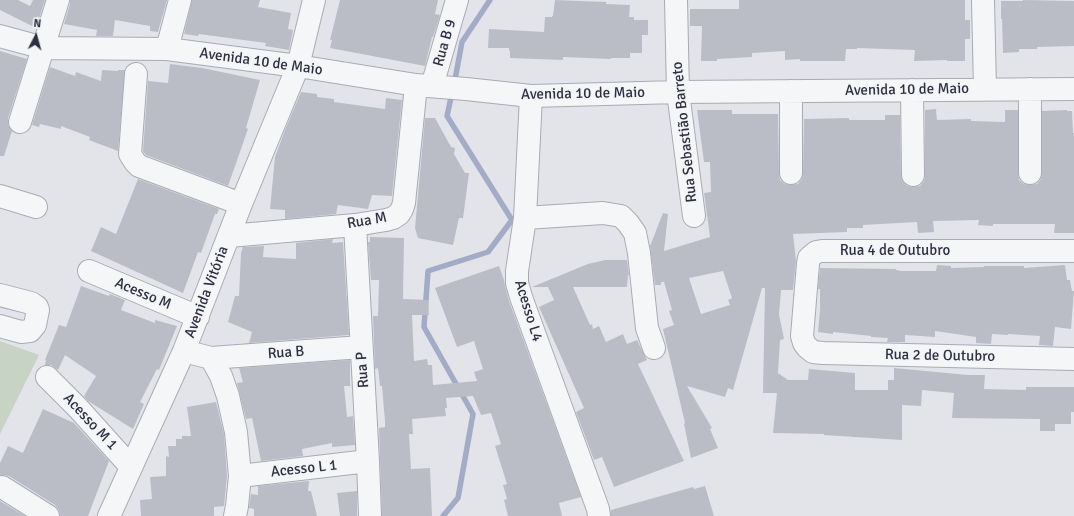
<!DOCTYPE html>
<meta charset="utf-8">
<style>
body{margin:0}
#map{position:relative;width:1074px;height:516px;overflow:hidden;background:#e3e4ea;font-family:Signika,sans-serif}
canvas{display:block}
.north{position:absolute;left:16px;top:16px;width:40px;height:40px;-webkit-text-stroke:3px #f3f4f7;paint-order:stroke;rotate:6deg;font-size:11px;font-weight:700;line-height:16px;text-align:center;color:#2d3040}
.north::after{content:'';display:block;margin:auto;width:14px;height:18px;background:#2d3040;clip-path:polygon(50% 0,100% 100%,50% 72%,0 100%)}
</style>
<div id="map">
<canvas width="1074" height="516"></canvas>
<div class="north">N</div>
</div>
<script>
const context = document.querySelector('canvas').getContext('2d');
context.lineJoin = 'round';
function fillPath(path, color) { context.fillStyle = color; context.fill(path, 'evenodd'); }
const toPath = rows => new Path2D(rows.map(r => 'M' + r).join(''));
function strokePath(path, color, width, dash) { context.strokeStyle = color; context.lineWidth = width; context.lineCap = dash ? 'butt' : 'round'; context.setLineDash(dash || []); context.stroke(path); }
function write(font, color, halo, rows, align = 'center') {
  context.font = font + ' Signika,sans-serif'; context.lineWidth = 3; context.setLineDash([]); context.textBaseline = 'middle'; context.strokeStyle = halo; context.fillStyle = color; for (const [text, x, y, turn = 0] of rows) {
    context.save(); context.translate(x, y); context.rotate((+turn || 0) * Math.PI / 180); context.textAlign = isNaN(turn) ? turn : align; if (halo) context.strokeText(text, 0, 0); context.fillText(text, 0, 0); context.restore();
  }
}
const green = toPath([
 [0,341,39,355,0,434]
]);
const stream = toPath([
 [454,85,462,42,490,0],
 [443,516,458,498,473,414,424,327,428,271,488,252,512,220,447,116,452,93]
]);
const building = toPath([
 [0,0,18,0,30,6,33,0,45,0,36,28,0,10],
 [70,0,167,0,158,32,150,31,150,26,115,20,113,36,96,36,97,30,64,24,70,4],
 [192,0,260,0,258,7,291,13,288,29,293,30,289,50,265,46,266,43,199,34,198,36,184,34],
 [340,0,438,0,435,14,440,15,433,37,432,37,425,66,330,48,332,40,330,40],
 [555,0,606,2,606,4,630,5,629,17,634,17,634,20,648,20,648,35,642,35,642,53,630,53,630,58,611,58,611,59,563,57,563,60,510,58,510,51,509,51,509,48,488,48,489,29,544,32,545,17,552,17,552,16,553,16],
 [739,0,965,0,965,20,970,20,970,39,965,39,965,61,947,61,947,60,914,61,915,50,857,48,857,49,846,49,845,61,800,61,800,59,785,60,785,51,752,53,752,57,717,59,717,61,701,61,702,26,690,26,690,9,739,9],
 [1023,0,1074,1,1074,46,1037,47,1037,49,1019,49,1019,52,1003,53,1002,19,1001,19,1001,1,1023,1],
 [0,51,27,59,8,118,8,125,12,131,4,156,0,156],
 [170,64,202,68,260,80,246,128,248,129,228,186,146,155,143,151,148,81,168,83],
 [50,67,75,76,76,72,101,81,102,70,118,71,118,70,125,70,118,151,89,140,90,137,61,126,61,129,40,124,39,127,32,125],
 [301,92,317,94,317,97,334,99,334,102,385,109,386,98,402,100,392,196,372,195,368,209,338,205,336,214,285,219,285,210,270,209,275,157,285,130],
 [936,109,937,120,971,119,971,121,1005,122,1005,110,1018,110,1018,173,1019,180,1024,184,1030,185,1037,184,1041,179,1042,173,1042,111,1067,110,1067,111,1072,111,1073,133,1074,133,1074,233,1054,233,1055,224,993,224,993,226,978,225,979,220,933,221,934,232,918,233,917,222,863,225,863,228,847,228,847,232,793,234,796,261,793,290,781,290,779,314,784,339,780,340,778,373,788,380,808,380,809,369,855,373,855,390,888,390,888,380,894,380,894,368,968,375,985,375,984,389,1026,390,1026,387,1074,387,1074,412,1071,412,1071,424,1055,424,1055,431,1040,431,1040,419,952,418,954,393,922,390,921,406,902,405,902,440,824,435,824,434,773,433,777,393,763,393,765,288,762,288,733,390,728,388,725,397,687,386,712,428,710,429,718,448,691,458,684,424,685,423,663,329,674,325,669,311,672,310,664,282,661,282,661,285,655,285,650,246,663,213,668,214,664,251,710,237,704,193,711,192,710,162,704,162,697,110,732,110,732,114,778,114,779,173,780,180,785,184,791,185,798,184,802,179,803,173,804,119,849,118,849,120,885,120,885,115,900,115,901,176,902,181,907,186,913,187,920,186,924,181,925,175,925,110],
 [723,271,732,298,728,300,730,305,701,314,689,278],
 [425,118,435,118,451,147,455,148,454,154,465,173,469,173,463,218,459,218,453,245,418,238,415,228],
 [138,179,219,209,217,214,215,214,201,253,198,252,183,293,91,251,101,227,116,234],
 [370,237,404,238,403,299,428,300,429,315,412,315,414,361,427,359,428,365,432,365,433,385,477,381,474,372,483,369,474,341,457,347,435,288,499,266,504,280,505,286,509,301,581,497,559,503,562,516,508,516,504,500,507,499,503,485,507,484,495,446,501,444,491,413,481,415,473,396,446,398,447,408,445,408,446,416,412,419,413,434,409,434,411,469,430,468,432,516,382,516,379,428,385,427,385,421,382,386,380,386,378,368,375,369,373,316,378,316,379,280,371,280,368,242,370,242],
 [333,239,332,243,343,242,349,335,249,343,252,332,228,322,235,296,239,296,241,253,243,247,264,246,263,257,296,259,296,243],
 [605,260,627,260,629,275,628,275,627,287,573,287,590,325,592,324,593,329,599,326,606,342,623,334,627,344,637,340,647,360,638,364,684,461,614,487,602,457,594,460,576,412,584,408,539,307,554,300,548,287,532,287,588,264],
 [937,265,951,266,951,268,984,267,984,266,1024,266,1024,268,1065,265,1067,280,1070,280,1072,291,1074,291,1071,329,1055,327,1053,346,1039,345,1040,336,1008,334,1008,335,992,334,991,344,976,343,976,337,935,331,935,337,905,335,905,342,887,342,888,338,871,337,871,336,833,332,833,334,818,332,820,310,820,289,818,289,820,268,896,269,896,270,901,271,936,271],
 [81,286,109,296,110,294,125,300,121,310,155,323,155,320,177,326,159,370,157,369,140,402,144,404,133,429,88,401,84,396,96,376,65,355,58,370,51,365,45,365,46,360,45,360,59,325,66,327],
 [350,360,350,386,344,386,347,417,353,416,355,445,332,447,332,443,302,449,303,456,261,461,252,418,246,419,237,383,243,382,239,368],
 [216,402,224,434,227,476,224,506,214,507,214,516,141,516,140,500,152,499,150,477,166,476,166,456,169,457,168,446,176,446,176,439,182,439,182,436,191,436,187,407],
 [43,409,74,423,109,461,88,516,60,516,59,510,55,505,9,476,3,475,0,475,0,463,8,446,23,453],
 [309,481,308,491,311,491,317,516,254,516,254,509,249,508,251,494,258,495,258,486],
 [705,486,714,516,611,516,611,510,693,487,694,489],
 [357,491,357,516,340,516,337,493],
 [0,501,25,516,0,516]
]);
const minor = toPath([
 [676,0,678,92,694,216],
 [983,0,985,89],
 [0,36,44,48,167,49,298,66,416,85,466,89,531,96,678,92,1074,89],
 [167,49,180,0],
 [136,74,130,154,135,162,139,166,241,204],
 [432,86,457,0],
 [1030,89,1030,173],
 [912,90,913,175],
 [791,91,791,173],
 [531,96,525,218,517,271,517,283,521,297,598,509,599,516],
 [20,122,58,0],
 [0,196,36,207],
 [525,218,603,213,621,216,628,223,635,233,639,253,647,328,654,348],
 [355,225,368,461,370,516],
 [229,236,355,225,386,220,393,218,399,214,402,209,404,203,416,85],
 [1074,251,822,251,816,252,809,258,808,264,802,336,804,343,807,347,813,352,823,353,1074,359],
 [89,271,198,317],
 [0,295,31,303,37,307,38,310,35,325,30,331,21,332,0,326],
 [184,351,211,358,221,376,228,396,236,432,240,476,237,506,235,516],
 [211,358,361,347],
 [47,377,78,408,131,467],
 [240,476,368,461],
 [2,487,48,516],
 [109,516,184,351,241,204,298,66,314,0]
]);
const streetNames = [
 ["Rua B 9",445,43,-74],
 ["Avenida 10 de Maio",261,62,8],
 ["Avenida 10 de Maio",907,90,-1],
 ["Avenida 10 de Maio",583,94,-1],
 ["Rua Sebastião Barreto",685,132,-96],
 ["Rua M",367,221,-10],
 ["Rua 4 de Outubro",895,251],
 ["Avenida Vitória",207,292,-69],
 ["Acesso M",143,294,23],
 ["Acesso L4",528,311,73],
 ["Rua B",286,353,-4],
 ["Rua 2 de Outubro",940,356,1],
 ["Rua P",363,370,-94],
 ["Acesso M 1",90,422,47],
 ["Acesso L 1",304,469,-6]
];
fillPath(green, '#c6d3c5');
strokePath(stream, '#a2acc6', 5.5);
fillPath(building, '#bbbdc6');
strokePath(minor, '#a9aab4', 24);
strokePath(minor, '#f5f6f8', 22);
write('15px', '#2d3040', '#f3f4f7', streetNames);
</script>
